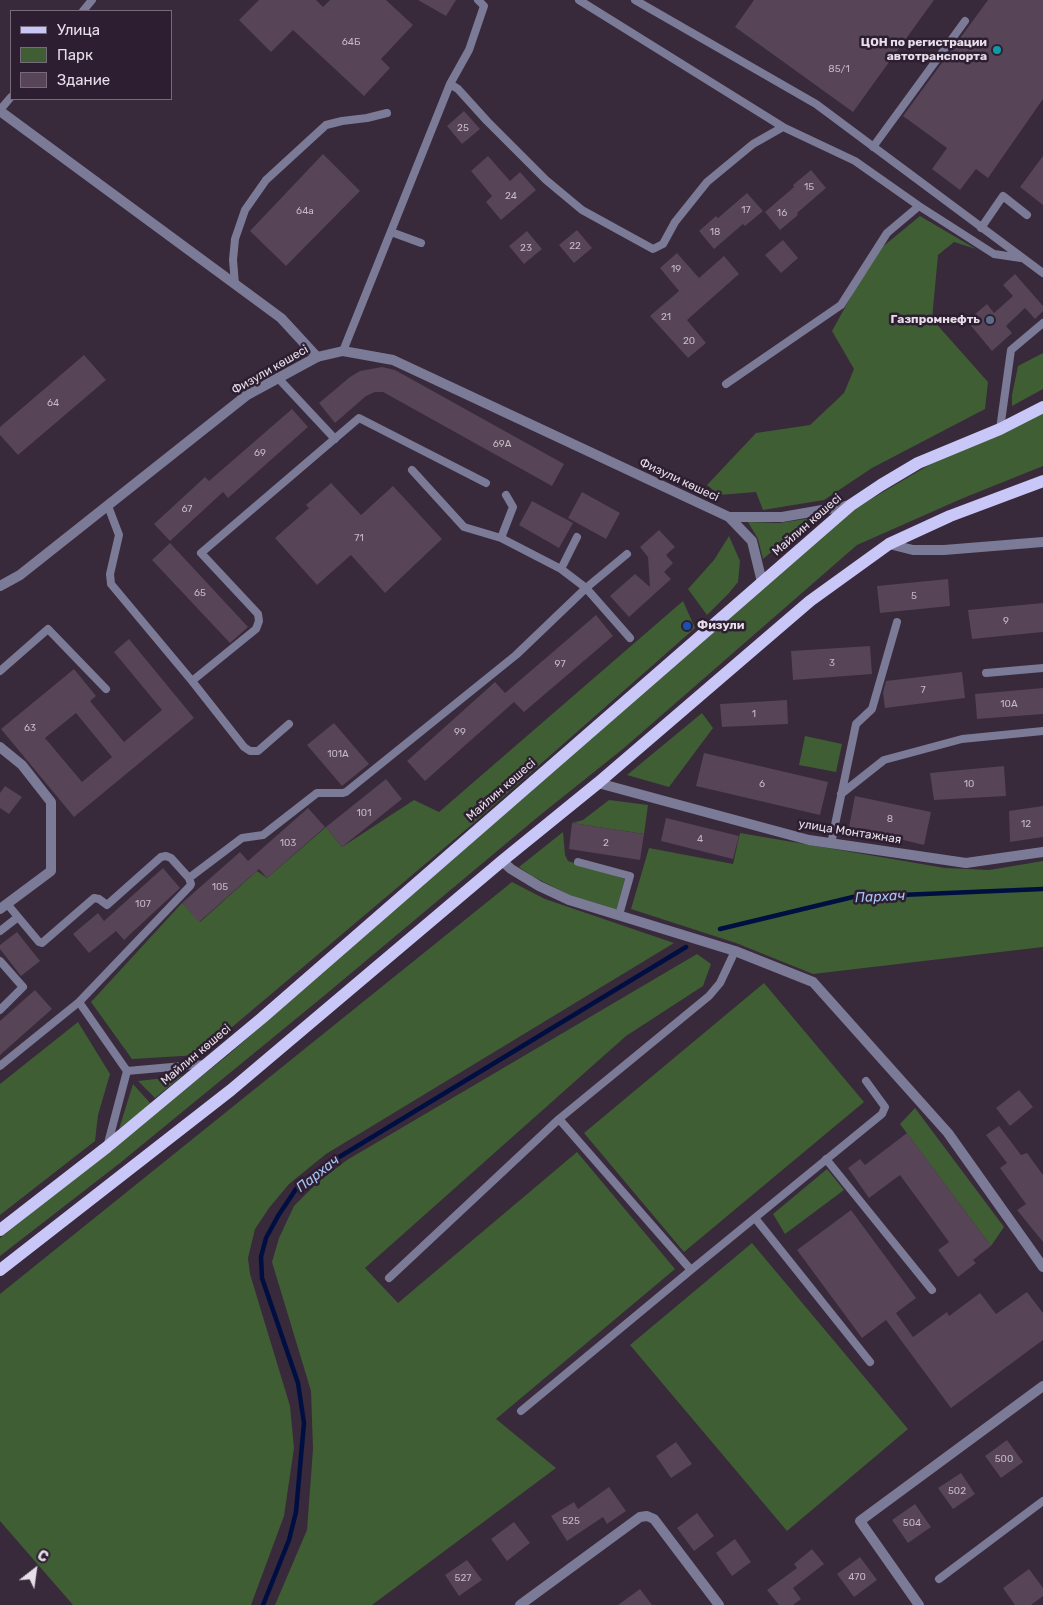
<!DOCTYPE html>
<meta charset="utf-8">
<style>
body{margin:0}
#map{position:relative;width:1043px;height:1605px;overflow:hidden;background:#38293b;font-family:Rubik,sans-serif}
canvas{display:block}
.legend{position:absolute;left:10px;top:10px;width:162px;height:90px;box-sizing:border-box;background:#2d1f31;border:1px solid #776b7b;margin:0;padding:6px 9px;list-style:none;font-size:15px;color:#e7dee9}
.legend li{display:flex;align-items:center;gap:10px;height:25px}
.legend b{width:25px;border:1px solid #776b7b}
.north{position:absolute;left:10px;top:1545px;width:50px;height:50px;-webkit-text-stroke:4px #2d1f31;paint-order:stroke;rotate:30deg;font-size:14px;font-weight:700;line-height:20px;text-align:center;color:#e7dee9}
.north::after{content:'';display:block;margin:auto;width:18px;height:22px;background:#e7dee9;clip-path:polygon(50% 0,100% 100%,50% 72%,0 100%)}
</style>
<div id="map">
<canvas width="1043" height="1605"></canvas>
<ul class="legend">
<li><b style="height:6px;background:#c8c7f7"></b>Улица</li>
<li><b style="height:14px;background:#3f5e33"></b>Парк</li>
<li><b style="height:14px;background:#574456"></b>Здание</li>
</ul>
<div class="north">С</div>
</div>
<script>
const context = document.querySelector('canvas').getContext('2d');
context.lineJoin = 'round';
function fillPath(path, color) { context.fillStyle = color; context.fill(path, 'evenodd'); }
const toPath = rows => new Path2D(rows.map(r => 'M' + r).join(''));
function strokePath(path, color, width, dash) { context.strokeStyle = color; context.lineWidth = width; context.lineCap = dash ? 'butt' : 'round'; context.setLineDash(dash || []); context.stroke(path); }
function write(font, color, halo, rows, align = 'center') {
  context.font = font + ' Rubik,sans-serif'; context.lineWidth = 5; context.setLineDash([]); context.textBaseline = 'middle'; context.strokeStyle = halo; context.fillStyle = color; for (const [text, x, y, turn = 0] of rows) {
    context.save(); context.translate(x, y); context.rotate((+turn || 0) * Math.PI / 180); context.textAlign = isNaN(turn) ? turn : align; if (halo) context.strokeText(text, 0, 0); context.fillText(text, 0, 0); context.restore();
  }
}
const green = toPath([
 [920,216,976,249,954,242,938,255,932,319,988,382,985,409,872,468,824,500,763,510,756,492,719,495,707,485,756,433,810,425,844,393,854,369,832,331,875,253],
 [1043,353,1043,389,1012,406,1012,395,1018,366],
 [1043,413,1043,466,961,499,857,545,624,748,539,816,325,995,120,1163,0,1256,0,1238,228,1055,854,509,929,465,1002,434],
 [812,518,763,559,758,539,748,522,779,523],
 [729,536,740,561,738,582,729,593,707,615,688,589,714,560],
 [683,601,695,628,469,827,199,1055,132,1059,91,1002,182,903,200,922,257,871,267,878,326,827,342,847,414,800,439,812],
 [702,713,713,728,669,787,627,775],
 [805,736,842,744,836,772,799,765],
 [609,800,648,805,644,834,572,823,583,820],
 [563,832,565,855,568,861,625,879,616,911,571,896,532,876,519,867],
 [740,833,945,868,989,870,1043,861,1043,947,813,974,736,943,631,909,649,848,733,864],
 [512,882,545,899,674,943,326,1154,289,1184,269,1208,255,1229,248,1258,250,1274,290,1406,294,1448,284,1516,251,1605,73,1605,0,1521,0,1294],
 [697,954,711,964,703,986,626,1036,365,1268,398,1303,577,1152,675,1269,496,1419,556,1468,372,1605,275,1605,307,1530,313,1449,311,1391,272,1262,279,1238,294,1206,318,1182,347,1160],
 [764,983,864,1102,684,1252,584,1133],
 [78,1022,110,1074,98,1115,95,1141,0,1215,0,1084],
 [182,1076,155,1098,138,1081],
 [133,1084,151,1104,119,1129],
 [915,1108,1004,1227,991,1246,900,1124],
 [827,1169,844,1190,785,1234,773,1214],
 [752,1243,908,1429,787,1531,630,1345]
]);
const stream = toPath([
 [720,929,853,897,1043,889],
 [263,1605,289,1540,296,1512,304,1423,298,1383,262,1278,261,1257,266,1238,278,1216,296,1189,314,1173,331,1162,686,947]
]);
const building = toPath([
 [259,0,316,0,323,7,330,0,386,0,413,25,381,59,390,68,364,96,293,30,271,52,239,20],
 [418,0,456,0,446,16],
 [754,0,934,0,853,112,735,27],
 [988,0,1043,0,1043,99,988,178,976,169,960,190,932,169,947,148,903,116],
 [464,111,480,129,462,144,447,126],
 [323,154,360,191,286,266,250,231],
 [488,156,510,181,520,172,536,190,501,220,486,202,492,196,471,171],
 [1043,156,1043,205,1020,187],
 [811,170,826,188,797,213,798,215,780,230,765,212,794,187,793,185],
 [747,193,763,211,745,226,743,224,714,249,699,231,716,216,718,218],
 [577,230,592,248,574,263,559,245],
 [527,231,542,249,524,264,509,246],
 [783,240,798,258,781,273,765,255],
 [677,253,699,278,724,256,739,274,687,320,706,343,688,358,650,316,679,291,660,268],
 [1015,274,1043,306,1043,311,1035,319,1025,308,1006,326,1012,333,992,351,967,321,987,304,994,313,1013,296,1003,285],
 [84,355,106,380,18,455,0,435,0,427],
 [382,367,395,370,564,464,552,486,383,392,375,392,366,396,335,423,319,403,350,377,360,371],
 [292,409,308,427,228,498,223,492,170,541,154,524,205,477,209,481],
 [331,483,361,515,393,486,442,539,385,593,351,555,317,585,275,538,309,508,306,505],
 [582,492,620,513,606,539,568,518],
 [532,501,573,523,559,548,519,525],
 [659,530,675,547,666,555,673,563,664,572,671,579,629,617,610,596,635,574,650,587,648,557,640,547],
 [170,543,248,627,230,643,152,560],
 [948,579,950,606,880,613,877,586],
 [1043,603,1043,632,972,639,968,610],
 [596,615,613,636,524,712,514,702,425,781,407,761,495,682,505,693],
 [129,639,194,718,74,817,1,729,74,669,96,696,90,701,124,742,162,710,114,652],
 [76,713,112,757,82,782,45,738],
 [870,646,872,674,793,680,791,651],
 [962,672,965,698,885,708,883,693,886,681],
 [1043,688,1043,714,977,719,975,694],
 [787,700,788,724,722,727,720,704],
 [334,723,369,764,342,786,307,745],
 [704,753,828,782,820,815,696,786],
 [1004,766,1006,796,934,800,930,773],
 [386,779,402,799,342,847,326,827],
 [5,786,22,797,9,814,0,808,0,793],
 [855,796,931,812,924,845,849,827],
 [1043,806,1043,837,1010,842,1009,811],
 [308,808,325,827,267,878,259,869,199,922,182,903,240,852,248,861],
 [666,818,739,836,733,859,661,841],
 [572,823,644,834,640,860,569,849],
 [163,868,180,888,124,940,116,931,89,953,73,934,98,913,104,921],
 [17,932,40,961,21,976,0,949,0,945],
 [35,990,52,1009,0,1055,0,1021],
 [1019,1090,1033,1107,1010,1126,996,1108],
 [999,1126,1021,1155,1027,1153,1043,1175,1043,1242,1017,1210,1026,1204,1000,1168,1007,1163,986,1135],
 [907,1133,991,1246,973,1260,976,1263,958,1277,938,1250,949,1242,900,1175,869,1198,848,1168,860,1159,865,1165],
 [851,1210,916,1298,896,1313,913,1337,947,1312,949,1316,980,1293,996,1314,1027,1292,1043,1313,1043,1340,951,1408,886,1320,862,1338,797,1250],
 [1007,1440,1023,1462,1001,1478,985,1456],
 [676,1442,692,1464,671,1478,656,1456],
 [961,1473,975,1494,953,1509,938,1488],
 [609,1487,626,1511,607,1524,603,1517,567,1541,551,1516,574,1502,578,1509],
 [915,1504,931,1527,908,1543,892,1520],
 [697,1513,714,1536,694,1551,677,1528],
 [514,1522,530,1543,507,1561,491,1539],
 [735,1539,751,1562,732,1576,716,1553],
 [812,1549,824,1564,793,1588,801,1599,793,1605,779,1605,767,1590,797,1568,794,1564],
 [860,1557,877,1580,854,1597,837,1574],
 [467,1560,482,1580,459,1596,445,1575],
 [1029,1569,1043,1588,1043,1596,1031,1605,1015,1605,1003,1588],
 [640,1589,652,1605,618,1605]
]);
const service = toPath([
 [579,0,783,127],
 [635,0,816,104,1043,273],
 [83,11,92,0],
 [450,84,458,89,487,121,546,180,582,210,653,249,663,244,675,222,707,182,753,144,783,127,855,161,919,206,994,254,1021,258],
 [0,110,11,97],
 [873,147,965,21],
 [981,228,1003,196,1027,215],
 [391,232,421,243],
 [235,284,233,260,235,239,245,210,266,180,326,125,342,121,367,118,387,113],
 [343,351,450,84,469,50,484,6,478,0],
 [278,378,335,439],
 [726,384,841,305,887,233,919,206],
 [1000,429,1011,350,1043,323],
 [412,470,464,527,501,538],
 [506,495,513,507,501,538,561,569,586,588,630,638],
 [108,506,119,535,110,574,111,584,192,681,244,747,250,751,258,751,289,724],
 [561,569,577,537],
 [0,671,48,629,106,689],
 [986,673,1043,668],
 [192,681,256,629,259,621,258,614,201,553,359,418,486,483],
 [841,794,884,760,962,739,1043,731],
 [831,844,856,724,872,709,897,622],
 [578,862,630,876,619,915],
 [8,905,39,942,42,943,94,898,99,899,107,905,161,857,166,856,171,858,189,878],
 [0,931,18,917],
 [0,961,23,987,0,1010],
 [79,1002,127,1071,107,1147],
 [0,1066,79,1002,190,886,191,884,189,878,242,838,263,835,317,793,343,793,346,792,516,655,586,588,627,554],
 [127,1071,205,1064],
 [559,1119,691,1270,882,1114,885,1107,866,1081],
 [826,1159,932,1290],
 [755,1218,870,1362],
 [389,1278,559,1119,709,996,720,983,735,951],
 [521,1411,691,1270],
 [939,1579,1043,1501]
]);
const minor = toPath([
 [0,111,281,318,317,357],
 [889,544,913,550,944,550,1043,542],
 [0,747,22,765,51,802,51,871,0,909],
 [598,783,809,840,966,863,1043,852],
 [520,1605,640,1517,647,1516,654,1519,719,1605],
 [919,1605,860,1521,1043,1386]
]);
const tertiary = toPath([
 [729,517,782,517,851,505],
 [0,586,20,575,247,395,317,357,343,351,393,360,729,517,752,541,762,582],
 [502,861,511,869,539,886,569,900,735,951,813,982,948,1133,1043,1267]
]);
const primary = toPath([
 [0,1230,107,1147,262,1018,851,505,881,485,918,463,1000,429,1043,407],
 [0,1270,231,1090,502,861,598,783,810,601,889,544,950,516,1043,481]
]);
const markers = [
 [997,50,5,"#0f9aa8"],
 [990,320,5,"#5c6f8a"],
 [687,626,5,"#1a4fb4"]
];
const numberNames = [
 ["64Б",351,42],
 ["85/1",839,69],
 ["25",463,128],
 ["15",809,187],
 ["24",511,196],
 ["17",746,210],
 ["64а",305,211],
 ["16",782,213],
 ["18",715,232],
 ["22",575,246],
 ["23",526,248],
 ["19",676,269],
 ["21",666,317],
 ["20",689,341],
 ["64",53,403],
 ["69А",502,444],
 ["69",260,453],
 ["67",187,509],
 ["71",359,538],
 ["65",200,593],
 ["5",914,596],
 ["9",1006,621],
 ["3",832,663],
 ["97",560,664],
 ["7",923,690],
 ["10А",1009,704],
 ["1",754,714],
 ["63",30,728],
 ["99",460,732],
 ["101А",338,754],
 ["6",762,784],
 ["10",969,784],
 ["101",364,813],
 ["8",890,819],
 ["12",1026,824],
 ["4",700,839],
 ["103",288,843],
 ["2",606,843],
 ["105",220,887],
 ["107",143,904],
 ["500",1004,1459],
 ["502",957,1491],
 ["525",571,1521],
 ["504",912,1523],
 ["470",857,1577],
 ["527",463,1578]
];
const poiNames = [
 ["ЦОН по регистрации",987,43],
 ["автотранспорта",987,57],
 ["Газпромнефть",980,320],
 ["Физули",697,626,"left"]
];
const streetNames = [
 ["Физули көшесі",270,370,-30],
 ["Физули көшесі",679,480,25],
 ["Майлин көшесі",807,525,-41],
 ["Майлин көшесі",501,790,-41],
 ["улица Монтажная",850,832,9],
 ["Майлин көшесі",196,1055,-40]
];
const waterNames = [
 ["Пархач",880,897,-3],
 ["Пархач",318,1174,-38]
];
fillPath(green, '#3f5e33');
strokePath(stream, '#000f41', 4.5);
fillPath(building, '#574456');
strokePath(service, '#7b7a97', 8);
strokePath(minor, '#7b7a97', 10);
strokePath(tertiary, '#7b7a97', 10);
strokePath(primary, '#c8c7f7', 12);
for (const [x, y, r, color] of markers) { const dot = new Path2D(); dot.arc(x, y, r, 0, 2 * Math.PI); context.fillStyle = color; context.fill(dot); strokePath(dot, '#2d1f31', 2); }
write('10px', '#c3b8c4', null, numberNames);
write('bold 12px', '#e7dee9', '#2d1f31', poiNames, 'right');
write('12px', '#e7dee9', '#2d1f31', streetNames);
write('italic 14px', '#a7c2f4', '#2d1f31', waterNames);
</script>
